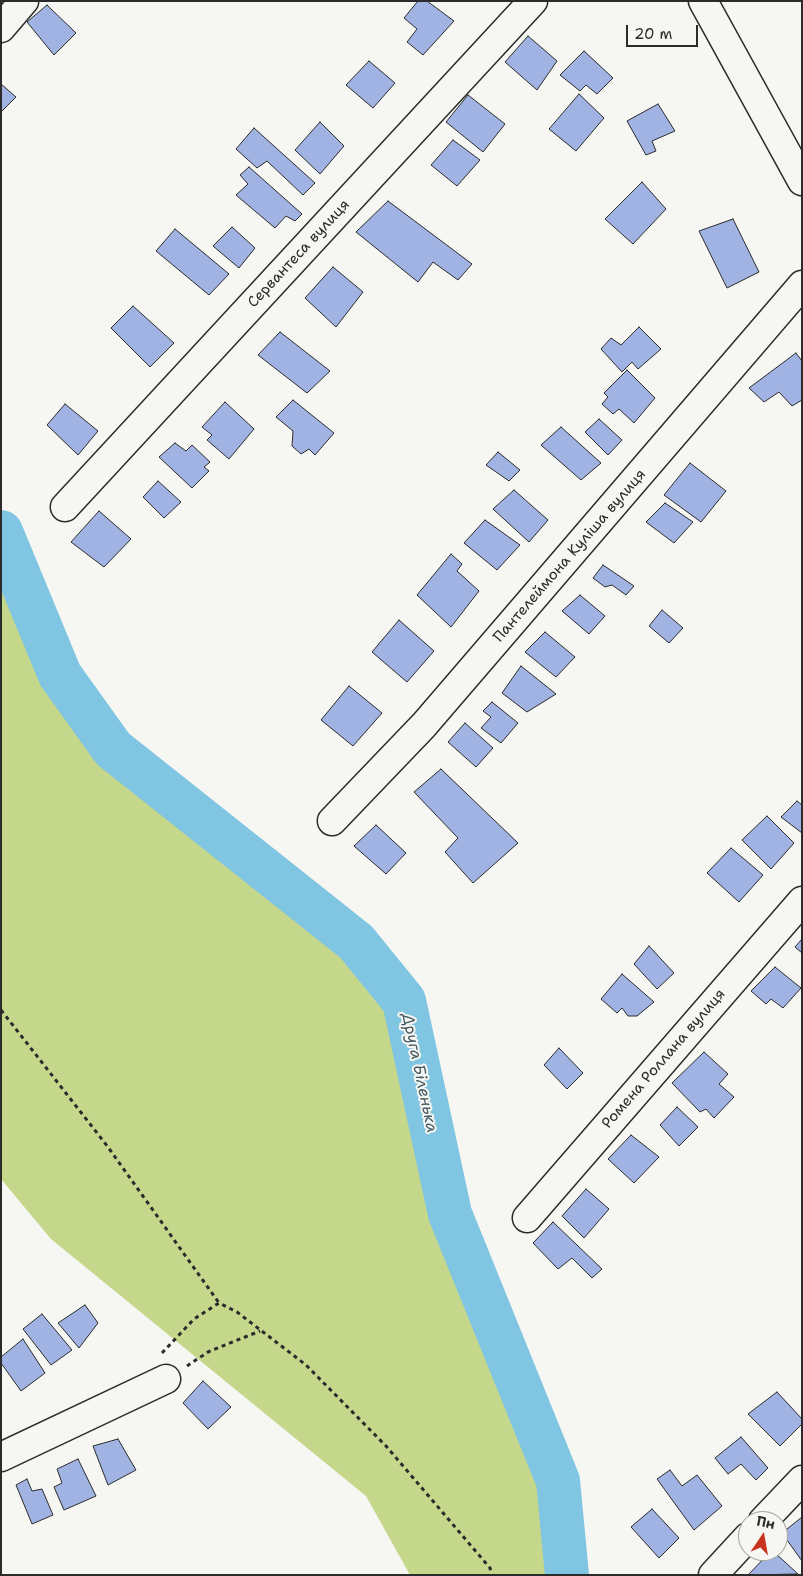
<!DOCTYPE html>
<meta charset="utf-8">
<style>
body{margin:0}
#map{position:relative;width:803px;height:1576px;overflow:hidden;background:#f6f6f2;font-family:"Shantell Sans",sans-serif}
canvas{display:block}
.frame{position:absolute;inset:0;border:2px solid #2b2b2b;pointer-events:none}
.north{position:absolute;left:738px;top:1511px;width:50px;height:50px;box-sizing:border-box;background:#f6f6f2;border:1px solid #a5a5a2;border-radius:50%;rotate:12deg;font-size:14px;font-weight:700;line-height:20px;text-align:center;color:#2b2b2b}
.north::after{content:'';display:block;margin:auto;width:18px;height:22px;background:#c8321e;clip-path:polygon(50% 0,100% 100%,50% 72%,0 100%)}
.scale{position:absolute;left:626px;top:25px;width:72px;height:22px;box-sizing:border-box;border:2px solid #2b2b2b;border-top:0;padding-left:6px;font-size:15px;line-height:18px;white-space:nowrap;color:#2b2b2b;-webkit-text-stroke:4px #f6f6f2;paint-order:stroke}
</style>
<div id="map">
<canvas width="803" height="1576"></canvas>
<div class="frame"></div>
<div class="north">Пн</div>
<div class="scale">20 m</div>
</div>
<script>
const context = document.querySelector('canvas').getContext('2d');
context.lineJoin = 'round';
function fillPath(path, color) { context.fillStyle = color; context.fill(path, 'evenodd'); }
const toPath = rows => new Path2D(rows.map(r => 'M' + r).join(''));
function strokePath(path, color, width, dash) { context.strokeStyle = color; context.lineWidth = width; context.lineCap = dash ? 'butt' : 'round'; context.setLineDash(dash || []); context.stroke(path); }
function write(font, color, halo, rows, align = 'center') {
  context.font = font + ' "Shantell Sans",sans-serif'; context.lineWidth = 4; context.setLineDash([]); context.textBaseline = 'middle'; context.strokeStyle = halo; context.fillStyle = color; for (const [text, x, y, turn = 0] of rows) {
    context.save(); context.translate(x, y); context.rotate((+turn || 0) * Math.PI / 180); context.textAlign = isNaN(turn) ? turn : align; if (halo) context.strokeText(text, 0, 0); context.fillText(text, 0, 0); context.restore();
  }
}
const green = toPath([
 [1,532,60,675,113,749,356,942,404,1001,450,1214,558,1481,567,1575,410,1575,366,1496,51,1239,1,1179]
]);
const river = toPath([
 [1,532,60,675,113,749,356,942,404,1001,450,1214,558,1481,567,1575]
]);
const building = toPath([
 [418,1,427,1,454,21,423,55,407,42,417,29,404,18,418,1],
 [47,5,76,33,54,55,27,22,47,5],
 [528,36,557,61,537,90,505,62,528,36],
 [584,51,613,78,597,94,586,85,580,91,560,75,584,51],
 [369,61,395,83,373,108,346,85,369,61],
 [1,84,16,97,1,112,1,84],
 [579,94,604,118,576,151,549,129,579,94],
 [468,95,505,124,483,152,446,122,468,95],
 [658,104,675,131,652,141,656,151,646,155,627,121,658,104],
 [320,122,344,146,320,174,295,150,320,122],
 [254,128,315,183,303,195,267,161,257,168,236,149,254,128],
 [453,140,480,160,457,186,431,165,453,140],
 [249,167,302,214,295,221,286,216,275,228,236,195,248,184,240,175,249,167],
 [642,182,666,209,633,244,605,219,642,182],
 [388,201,472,264,458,280,433,262,418,282,356,232,388,201],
 [733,219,759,272,727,288,699,231,733,219],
 [232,227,255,248,239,268,213,246,232,227],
 [175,229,229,274,209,295,156,251,175,229],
 [333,267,363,292,336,327,305,298,333,267],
 [133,306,174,343,150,367,111,328,133,306],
 [639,327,661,349,638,369,632,362,622,372,601,349,611,338,621,345,639,327],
 [280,332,330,371,307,393,258,355,280,332],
 [796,353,802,361,802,400,792,406,779,392,764,402,749,388,796,353],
 [627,370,655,398,634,423,619,409,613,414,602,404,608,397,604,393,627,370],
 [293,400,334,433,315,455,309,449,301,454,292,446,293,431,276,417,293,400],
 [225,402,254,429,229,459,207,440,212,435,202,427,225,402],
 [65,404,98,431,78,455,47,425,65,404],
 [599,419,622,440,608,455,585,432,599,419],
 [561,427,601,463,581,480,541,445,561,427],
 [175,443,186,451,192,445,210,462,204,467,209,471,192,488,159,457,175,443],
 [498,452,520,470,509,481,486,465,498,452],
 [690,463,726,491,701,522,664,495,690,463],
 [158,481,181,502,164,518,143,497,158,481],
 [514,490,548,520,529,542,493,509,514,490],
 [665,503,693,522,674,543,646,522,665,503],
 [99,511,131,539,104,567,71,542,99,511],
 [485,520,520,545,497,570,464,543,485,520],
 [451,554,462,564,457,571,479,591,451,627,417,595,451,554],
 [603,565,634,586,626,595,612,585,605,587,593,578,603,565],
 [580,595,605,616,589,634,562,611,580,595],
 [662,610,683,628,669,643,649,626,662,610],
 [399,620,434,651,407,682,372,652,399,620],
 [545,632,575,657,556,677,525,652,545,632],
 [521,666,556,694,527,712,502,693,521,666],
 [349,686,382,713,353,746,321,720,349,686],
 [492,702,518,723,501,743,481,728,491,717,483,711,492,702],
 [465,723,493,748,476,767,448,742,465,723],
 [441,769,518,843,473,883,445,852,458,838,414,792,441,769],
 [797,801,802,805,802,833,781,817,797,801],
 [767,816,794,843,771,869,742,840,767,816],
 [376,825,406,853,386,874,354,846,376,825],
 [731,848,763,875,739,902,707,873,731,848],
 [802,939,802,953,795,947,802,939],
 [649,946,674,973,657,989,634,964,649,946],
 [775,967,801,988,783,1008,771,999,766,1004,751,991,775,967],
 [622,974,654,1002,637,1016,628,1016,622,1008,617,1013,601,999,622,974],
 [559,1048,583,1073,567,1089,544,1065,559,1048],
 [704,1052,728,1074,719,1084,734,1097,714,1118,706,1109,700,1112,672,1083,704,1052],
 [677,1107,698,1127,679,1146,660,1125,677,1107],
 [631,1135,659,1157,634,1183,608,1159,631,1135],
 [586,1189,609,1209,584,1238,562,1216,586,1189],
 [553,1222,602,1269,592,1278,572,1258,558,1269,533,1243,553,1222],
 [85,1305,98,1323,79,1348,58,1323,85,1305],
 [42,1314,72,1350,51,1365,23,1329,42,1314],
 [23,1339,45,1373,21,1391,1,1363,1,1357,23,1339],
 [203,1381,231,1407,208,1429,183,1403,203,1381],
 [777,1392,802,1419,802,1424,780,1446,748,1414,777,1392],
 [741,1437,768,1468,756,1480,741,1464,728,1474,715,1458,741,1437],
 [118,1439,136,1470,108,1485,93,1446,118,1439],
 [78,1459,96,1496,64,1510,54,1487,62,1483,57,1469,78,1459],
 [670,1470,682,1486,697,1475,722,1506,694,1530,657,1479,670,1470],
 [27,1479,32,1491,42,1489,53,1515,32,1524,16,1485,27,1479],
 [652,1509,679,1538,659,1558,631,1527,652,1509],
 [802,1517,802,1561,782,1533,802,1517],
 [771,1551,773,1551,798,1574,748,1575,771,1551]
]);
const path = toPath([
 [1,1010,108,1147,219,1303],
 [162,1353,194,1319,219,1303,237,1312,306,1365,386,1446,490,1568,492,1575],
 [187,1366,208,1352,260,1331]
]);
const minor = toPath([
 [703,1,802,181],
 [1,28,24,1],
 [65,507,533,1],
 [332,821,424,725,802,285],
 [527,1218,802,901],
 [1,1457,166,1379],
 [763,1521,802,1480],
 [713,1575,748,1537]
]);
const streetNames = [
 ["Сервантеса вулиця",299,254,-47],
 ["Пантелеймона Куліша вулиця",570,556,-49],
 ["Ромена Роллана вулиця",664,1059,-49]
];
const waterNames = [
 ["Друга Біленька",419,1073,78]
];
fillPath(green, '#c5d78b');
strokePath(river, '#80c5e1', 44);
fillPath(building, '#a1b3e2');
strokePath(building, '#2b2b2b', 1);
strokePath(minor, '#2b2b2b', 31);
strokePath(path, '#2b2b2b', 3, [4, 4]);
strokePath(minor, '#f6f6f2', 28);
write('15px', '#2b2b2b', '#f6f6f2', streetNames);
write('italic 16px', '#445962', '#f6f6f2', waterNames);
</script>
